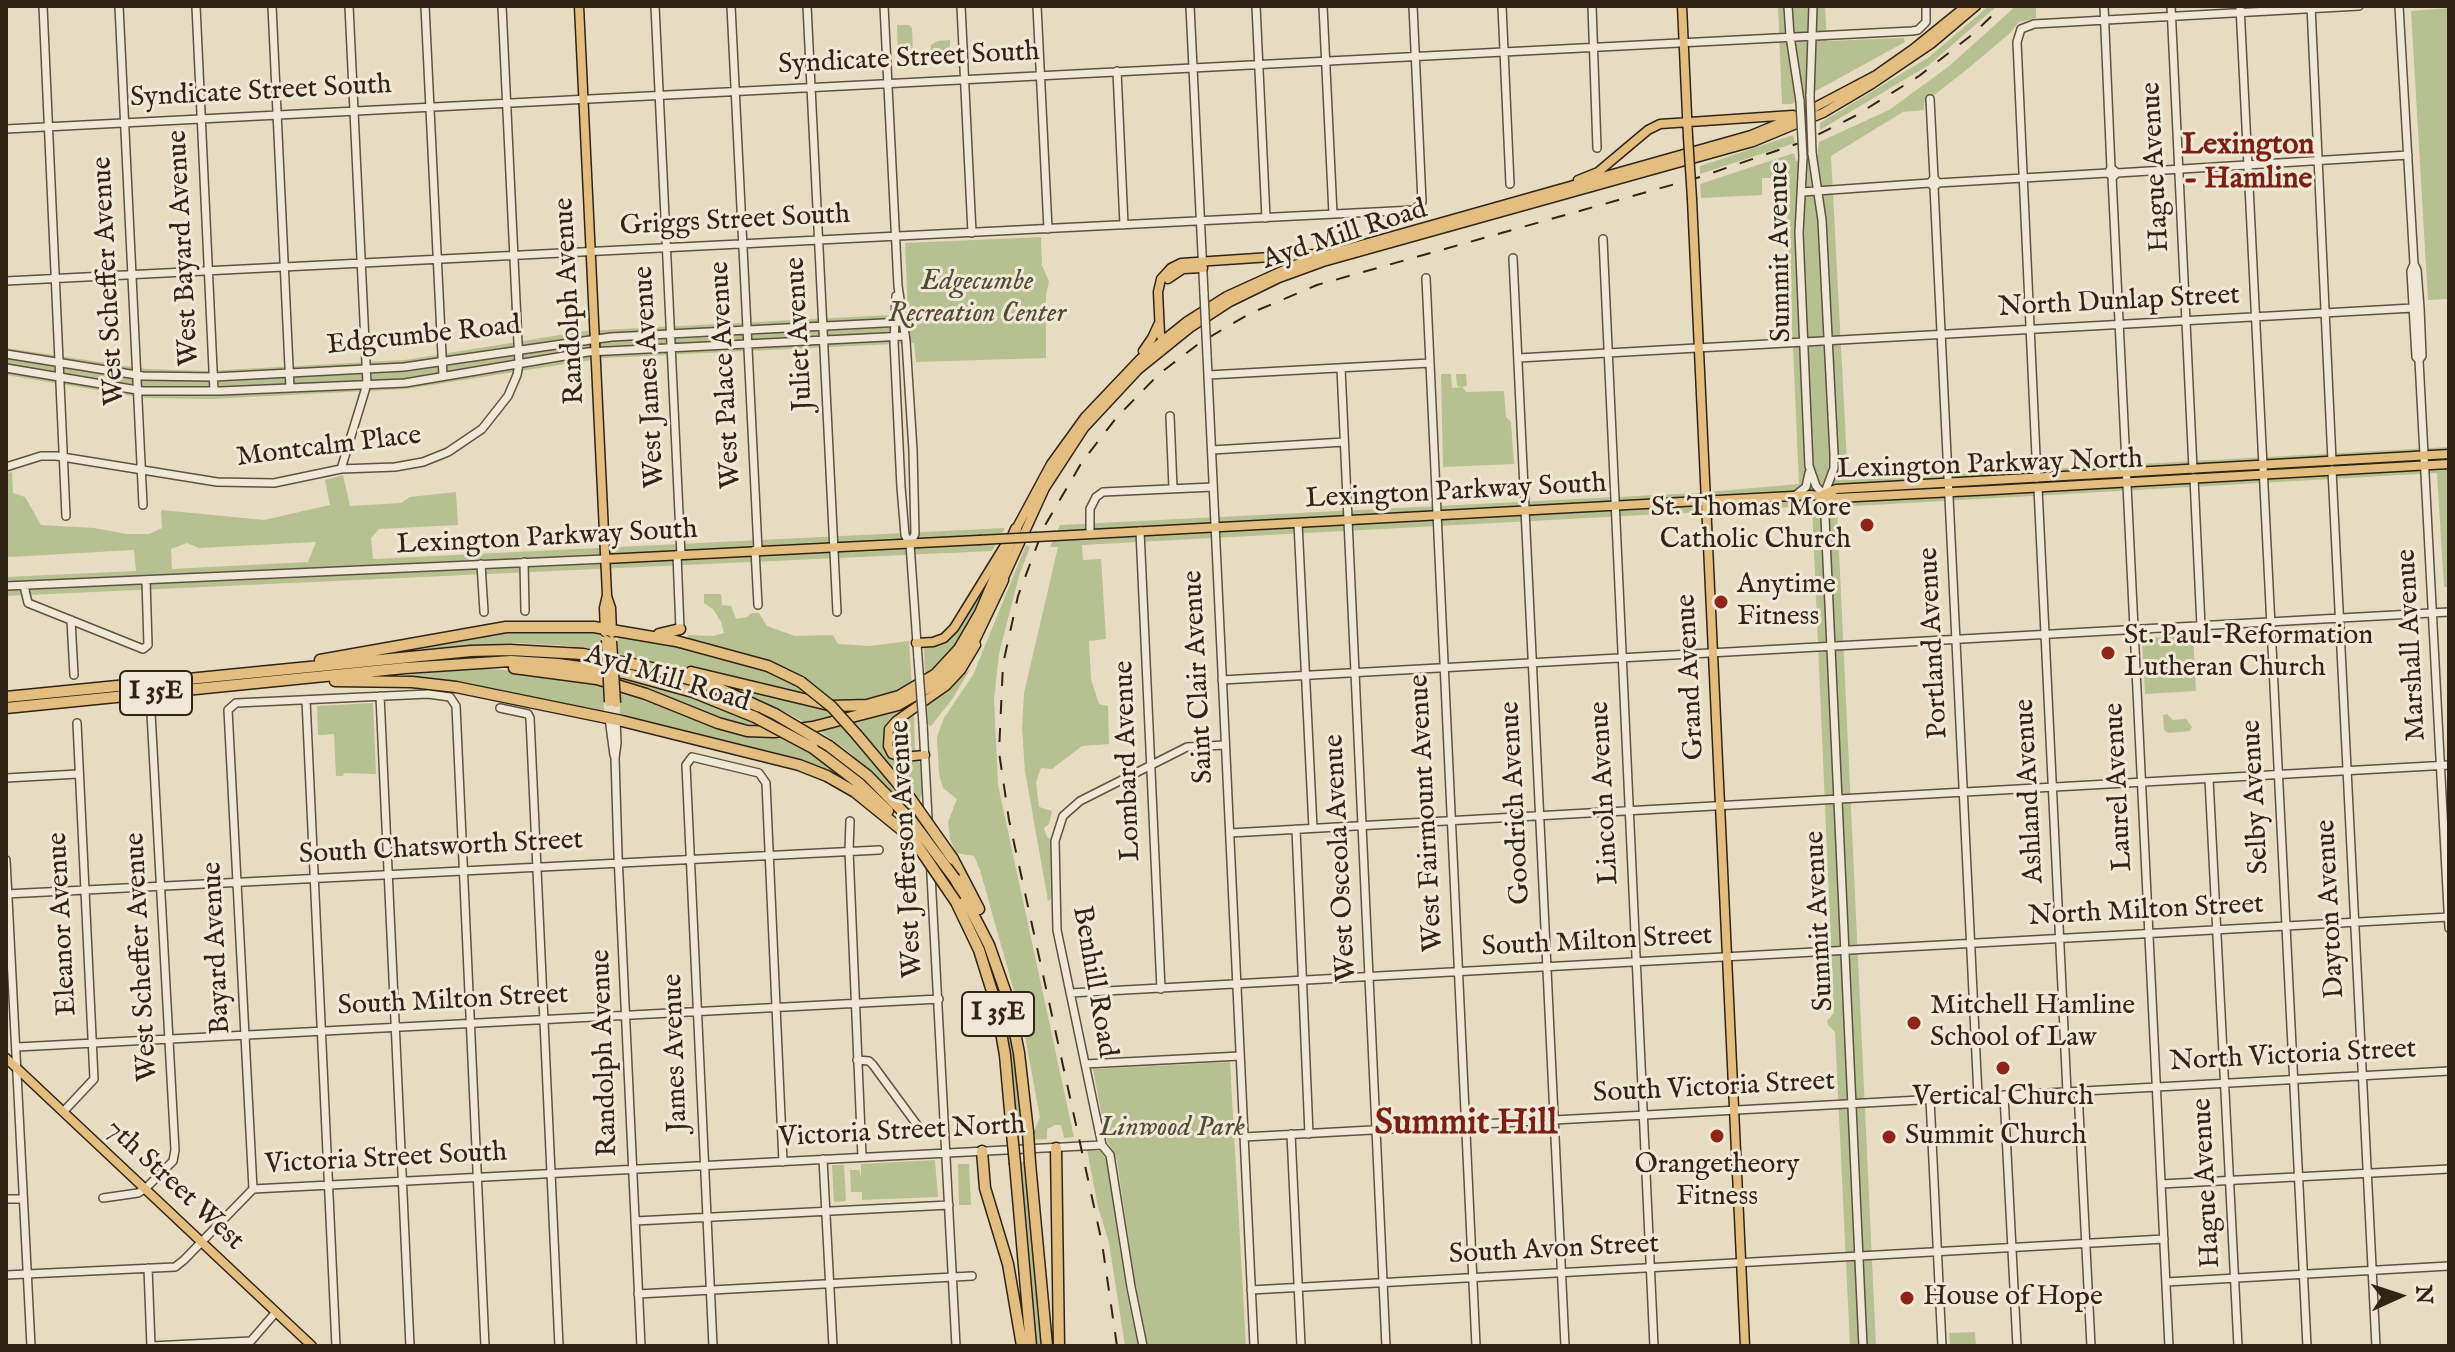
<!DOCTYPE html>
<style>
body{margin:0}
#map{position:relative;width:2455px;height:1352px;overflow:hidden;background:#e7dcc1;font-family:"IM FELL English",serif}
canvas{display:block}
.frame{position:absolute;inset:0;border:8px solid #312415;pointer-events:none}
.north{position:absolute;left:2359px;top:1256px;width:80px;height:80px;-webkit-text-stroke:6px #efe8d7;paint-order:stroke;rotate:87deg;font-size:22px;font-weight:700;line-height:32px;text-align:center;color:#312415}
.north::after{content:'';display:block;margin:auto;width:28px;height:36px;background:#312415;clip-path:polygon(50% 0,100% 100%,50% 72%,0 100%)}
</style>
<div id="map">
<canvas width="2455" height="1352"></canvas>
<div class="frame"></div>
<div class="north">N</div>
</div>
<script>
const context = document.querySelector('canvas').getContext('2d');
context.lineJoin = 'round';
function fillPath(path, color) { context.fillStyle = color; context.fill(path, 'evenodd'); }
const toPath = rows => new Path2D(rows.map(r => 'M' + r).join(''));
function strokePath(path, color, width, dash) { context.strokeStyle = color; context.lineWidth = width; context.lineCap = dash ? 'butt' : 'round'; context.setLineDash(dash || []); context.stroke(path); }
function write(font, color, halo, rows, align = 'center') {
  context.font = font + ' "IM FELL English",serif'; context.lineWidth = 6; context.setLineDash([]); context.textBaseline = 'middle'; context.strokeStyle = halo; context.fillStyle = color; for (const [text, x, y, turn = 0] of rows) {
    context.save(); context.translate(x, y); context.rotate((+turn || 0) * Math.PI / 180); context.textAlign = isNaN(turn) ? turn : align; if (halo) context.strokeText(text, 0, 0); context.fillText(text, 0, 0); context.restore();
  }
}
const green = toPath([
 [1778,6,1825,6,1827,41,1904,38,1905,42,1792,104,1782,104],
 [1989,6,1997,6,1929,65,1820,130,1820,123,1929,57],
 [2016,6,2036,6,2036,18,2019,22,2010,33,1970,67,1924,103,1924,110,1903,112,1831,156,1848,480,2449,447,2449,587,2444,587,2437,473,1837,507,1876,1346,1850,1346,1835,1032,1828,1025,1827,1021,1834,1013,1812,506,1082,545,1083,560,1101,559,1106,639,1089,641,1091,679,1099,704,1108,706,1109,744,1082,746,1052,769,1041,768,1036,782,1039,807,1052,811,1049,824,1044,828,1047,837,1050,839,1051,899,1048,901,1025,771,1022,729,1024,693,1058,547,1050,547,1060,525,1696,493,1799,484,1786,190,1789,178,1762,178,1762,195,1701,198,1700,184,1794,153,1796,161,1817,156,1819,142,1889,110,1948,67],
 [2449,8,2449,299,2428,300,2411,11],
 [897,25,909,25,912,28,913,53,898,54],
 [950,40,950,64,929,65,931,45,938,41],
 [1793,135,1795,143,1700,174,1700,166],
 [1041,237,1042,265,1049,282,1046,294,1046,358,916,362,914,343,604,358,406,389,211,399,145,398,6,375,6,348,146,369,206,371,405,360,585,331,908,314,905,243],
 [1441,374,1451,374,1452,388,1461,387,1457,386,1456,374,1466,374,1467,386,1462,387,1467,392,1504,391,1506,417,1511,422,1514,464,1443,467],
 [12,472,13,493,25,497,41,525,94,528,127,534,149,534,162,528,161,510,264,520,330,505,325,480,343,475,350,506,401,503,410,497,456,492,458,525,379,529,371,538,373,559,1005,528,992,551,6,596,6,577,136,571,134,550,9,557,6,554,6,473],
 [316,542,308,562,172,569,171,549,187,543,199,548],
 [1026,545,1030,547,1019,576,999,654,994,699,998,785,1074,1137,1064,1138,1061,1125,1055,1125,1047,1129,1047,1139,1035,1140,1034,1131,1040,1118,1022,1020,980,870,974,856,956,853,950,839,948,822,957,799,943,788,939,774,937,737,944,718,973,675],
 [1000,556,966,635,925,680,924,647,945,640,955,633],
 [704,594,721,594,722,605,731,606,736,619,747,617,752,613,759,613,767,626,795,636,833,635,838,644,870,646,909,641,912,687,874,700,833,702,797,675,781,667,687,639,688,635,713,636,724,633,721,622,713,609,704,603],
 [574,629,601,633,602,652,570,646,515,643,396,651,493,631],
 [618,635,671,643,754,665,796,683,822,703,618,654],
 [2193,636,2196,691,2145,694,2142,638],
 [497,655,567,658,602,663,602,665,552,659,463,659,6,704],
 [618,666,695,686,774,719,695,688],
 [476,668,531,672,603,684,604,713,387,677],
 [971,668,951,701,931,726,928,725,927,705,949,689],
 [696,675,826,707,839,719,812,726,775,707],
 [619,678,692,697,773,731,750,730,619,684],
 [619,688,710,723,779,735,821,760,856,788,620,717],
 [913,701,914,708,887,730,884,744,887,753,897,760,916,758,919,753,922,791,919,805,849,720],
 [373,703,376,774,344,773,343,776,336,776,334,734,318,735,317,706],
 [914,713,915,752,905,755,891,749,891,733,896,725],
 [2167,714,2173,720,2186,719,2192,727,2190,731,2168,733,2164,730,2163,715],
 [841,722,909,802,910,810,848,751,817,729],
 [955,888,979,934,1002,998,1015,1054,1023,1133,1016,1134,1008,1049],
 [1230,1062,1246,1346,1148,1346,1135,1282,1117,1161,1106,1138,1093,1069],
 [1087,1150,1101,1151,1106,1159,1126,1289,1138,1346,1125,1346,1109,1243,1098,1207],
 [935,1160,938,1197,862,1200,862,1192,851,1192,850,1170,859,1170,861,1177,861,1164],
 [1019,1163,1025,1163,1042,1346,1037,1346],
 [958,1164,969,1164,971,1205,959,1205],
 [832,1165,844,1165,846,1201,834,1202],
 [1975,1332,1976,1346,1950,1346,1949,1333]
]);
const minor = toPath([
 [43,6,66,516],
 [119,6,143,505],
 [196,6,214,391],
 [272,6,290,388],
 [425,6,443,376],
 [655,6,681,555],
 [731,6,758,550],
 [807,6,837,612],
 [884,6,898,286,906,341,913,450,915,534,910,544],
 [961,6,972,233],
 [1037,6,1048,229],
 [1190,6,1204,294],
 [1256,6,1266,218],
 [1323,6,1333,214],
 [1502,6,1510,184],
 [1592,6,1597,148],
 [1788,6,1790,36,1800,101],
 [2104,6,2111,168],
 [2171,6,2193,469],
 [2240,6,2307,1346],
 [2311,6,2332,461],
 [2399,6,2414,264,2417,270,2420,308,2422,356,2419,360,2449,928],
 [1117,71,1124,225],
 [1810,96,1813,6],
 [1930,99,1934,178],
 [6,129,1912,31,1918,30,1926,22,1926,6],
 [1812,153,1822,220,1834,454,1834,468,1824,495,1863,1346],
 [1803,157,1799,233,1809,466,1816,486,1824,495],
 [2117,173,2111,168,2108,173,2113,177,2117,173,2408,155],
 [2112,177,2169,1346],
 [1938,183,1934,178,1930,183,1934,187,1938,183,2108,173],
 [1934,187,1978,1096],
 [1802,192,1930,183],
 [1603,239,1654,1346],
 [1513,258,1565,1346],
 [2414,264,2411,271,2416,357,2419,360],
 [1426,278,1476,1346],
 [6,281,1414,210,1422,202,1413,6],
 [896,296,894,342,901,487,905,535,910,544,918,658],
 [6,354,143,376,214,377,404,367,611,337,903,322],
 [1207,355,1254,1346],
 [1518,358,2413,308],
 [6,368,143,391,220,391,405,383,588,352,905,336],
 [1341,368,1386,1346],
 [1208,375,1430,363],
 [1170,416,1173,488],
 [1212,450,1344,442],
 [6,467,41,456,56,456,217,482,274,483,341,469,395,467,423,462,448,452,482,429,508,396,517,375,519,364,502,6],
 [341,469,367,384,349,6],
 [2332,470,2376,1346],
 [2037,478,2017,42,2021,29,2034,24,2359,6],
 [2194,478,2201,626],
 [2038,488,2067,1092],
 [1796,495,1806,487,1809,473],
 [1298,523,1313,828],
 [1140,531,1161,989],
 [1090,534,1090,509,1096,497,1103,492,1213,487],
 [755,550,758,605],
 [677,555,680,629],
 [524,562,525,611],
 [481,564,484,612],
 [6,586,605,559],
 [24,586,28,603,143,649,148,645,146,580],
 [71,620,74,675],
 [1222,680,2449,612],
 [380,696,410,1346],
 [306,700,336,1346],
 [500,708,528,714,530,718,559,1346],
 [609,718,614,755],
 [616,720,617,743,615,758,618,855,641,1346],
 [923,724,956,1346],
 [6,778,78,774],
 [2209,779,2238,1346],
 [850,821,849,851,862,1157],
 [1296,829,1309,1134],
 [1230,833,2449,765],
 [6,860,31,1346],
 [6,894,879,850],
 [1070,993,2449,917],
 [17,1047,939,999],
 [857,1060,869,1061,873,1065,923,1133],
 [1085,1064,1240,1056],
 [2078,1091,2091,1346],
 [2004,1095,2017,1346],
 [1930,1099,1942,1346],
 [64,1111,94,1079,77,723],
 [1291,1134,1301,1346],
 [1244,1137,2449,1071],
 [823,1159,833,1346],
 [2161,1184,2449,1169],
 [253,1189,228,710,236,703,428,694,450,697,456,706,485,1346],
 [103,1198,138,1193,146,1188,173,1161,175,1150,151,713],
 [6,1199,22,1199],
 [635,1221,949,1205],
 [148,1268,151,1346],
 [6,1275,175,1267,184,1260,253,1189,1102,1145],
 [2166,1282,2449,1266],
 [1251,1290,2164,1239],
 [638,1294,972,1276],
 [152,1346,251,1341,276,1312],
 [713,1346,686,765,692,757,759,773,766,783,783,1162],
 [1143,1346,1131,1287,1110,1155,1102,1145,1057,930,1055,841,1063,816,1080,801,1187,747,1225,745]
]);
const major = toPath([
 [579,6,607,595,604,608,605,632],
 [1682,6,1688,137],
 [1578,180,1598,172,1648,130,1660,124,1793,115],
 [1692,199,1745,1346],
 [1168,279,1183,269,1203,268],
 [1164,343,1160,334,1158,292,1161,279,1171,268,1181,263,1316,254],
 [1143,351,1152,338,1158,325],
 [1824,494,1836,489,2449,454],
 [1015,531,1051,464,1085,417,1141,358,1186,322,1227,296,1304,261,1751,135,1802,114,1876,75,1913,49,1966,6],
 [1055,536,1811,495,1837,498,1993,490,2449,464],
 [605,559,979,540],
 [1001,584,1045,488,1084,428,1138,370,1190,328,1230,302,1279,278,1323,262,1753,142,1823,113,1872,84,1931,44,1976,6],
 [607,596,611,608,612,633],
 [916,643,933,642,944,638,954,628,1007,542],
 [925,755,902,757,892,754,888,746,889,729,896,721,946,686,961,670,976,645],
 [6,1058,312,1346]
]);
const highway = toPath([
 [659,634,680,629],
 [320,660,506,627,594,627,676,641,768,666,801,682],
 [514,668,597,679,646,694,718,723,747,731,774,732,813,727,898,705,940,681,972,645,1003,580],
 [691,672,833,706,867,705,899,696,936,674,959,649,980,613,1016,529],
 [335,681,412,682,456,687,622,721,799,765,827,776,855,792,913,839],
 [6,697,471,651,510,650,583,654,652,668,718,688,775,714],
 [6,708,405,668,511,661,558,664,624,673,693,692,755,717],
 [857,735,910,798],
 [829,746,868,776,911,820],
 [813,748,860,784,888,811],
 [953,859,979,909],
 [955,879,989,945,1009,1002,1019,1053,1028,1132],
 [956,902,979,950,996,1004,1005,1055,1012,1133],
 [1056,1148,1059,1346],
 [982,1151,985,1188,1008,1264,1022,1346],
 [1030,1163,1047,1346],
 [1015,1164,1031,1346]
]);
const rail = toPath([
 [1117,1346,1102,1243,1009,820,999,752,1003,664,1018,596,1044,527,1082,462,1117,417,1159,374,1201,342,1251,313,1317,285,1700,177,1805,141,1855,116,1919,76,1973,34,2002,6]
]);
const minorBridge = toPath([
 [1810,96,1812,153],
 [1800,101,1803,157],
 [1204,294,1207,355],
 [918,658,923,724]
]);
const majorBridge = toPath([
 [1688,137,1692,199],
 [979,540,1055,536],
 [606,640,609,702],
 [612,641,616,703]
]);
const highwayBridge = toPath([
 [801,682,832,707,857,735],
 [775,714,829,746],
 [755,717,813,748],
 [910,798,953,859],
 [911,820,955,879],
 [913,839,956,902],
 [1028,1132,1030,1163],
 [1012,1133,1015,1164]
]);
const markers = [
 [1867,525,8,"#8f2418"],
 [1721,602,8,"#8f2418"],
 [2108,653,8,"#8f2418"],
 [1914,1023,8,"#8f2418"],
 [2003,1068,8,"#8f2418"],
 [1717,1136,8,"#8f2418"],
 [1889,1137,8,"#8f2418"],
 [1907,1298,8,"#8f2418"]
];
const shields = [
 [156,693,72],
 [998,1014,72]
];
const shieldNames = [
 ["I 35E",156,693],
 ["I 35E",998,1014]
];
const streetNames = [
 ["Syndicate Street South",909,60,-3],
 ["Syndicate Street South",261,93,-3],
 ["Hague Avenue",2157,167,-93],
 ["Griggs Street South",735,222,-3],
 ["Ayd Mill Road",1345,236,-18],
 ["West Bayard Avenue",185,248,-93],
 ["Summit Avenue",1782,252,-91],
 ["West Scheffer Avenue",110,281,-93],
 ["Randolph Avenue",571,301,-93],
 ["North Dunlap Street",2119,303,-3],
 ["Juliet Avenue",801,334,-93],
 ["Edgcumbe Road",424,337,-6],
 ["West Palace Avenue",727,375,-93],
 ["West James Avenue",651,377,-93],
 ["Montcalm Place",329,448,-7],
 ["Lexington Parkway North",1990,466,-2],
 ["Lexington Parkway South",1456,493,-3],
 ["Lexington Parkway South",547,539,-3],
 ["Portland Avenue",1935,643,-93],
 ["Marshall Avenue",2413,645,-93],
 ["Saint Clair Avenue",1200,677,-93],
 ["Grand Avenue",1692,677,-93],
 ["Ayd Mill Road",667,680,17],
 ["Lombard Avenue",1129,761,-92],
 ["Laurel Avenue",2120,787,-93],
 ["Ashland Avenue",2031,791,-93],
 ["Lincoln Avenue",1606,793,-93],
 ["Selby Avenue",2257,797,-93],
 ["Goodrich Avenue",1517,803,-93],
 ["West Fairmount Avenue",1428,813,-93],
 ["South Chatsworth Street",441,849,-3],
 ["West Jefferson Avenue",908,849,-93],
 ["West Osceola Avenue",1342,858,-93],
 ["Dayton Avenue",2332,909,-93],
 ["North Milton Street",2146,912,-3],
 ["Summit Avenue",1821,921,-93],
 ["Eleanor Avenue",64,924,-93],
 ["South Milton Street",1597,943,-3],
 ["Bayard Avenue",218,948,-93],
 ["West Scheffer Avenue",143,957,-93],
 ["Benhill Road",1093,982,80],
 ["South Milton Street",453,1002,-3],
 ["Randolph Avenue",606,1053,-92],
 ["James Avenue",677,1053,-92],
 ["North Victoria Street",2293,1057,-3],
 ["South Victoria Street",1714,1089,-3],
 ["Victoria Street North",902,1133,-3],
 ["Victoria Street South",386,1160,-3],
 ["Hague Avenue",2208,1183,-93],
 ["7th Street West",174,1186,43],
 ["South Avon Street",1554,1251,-3]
];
const parkNames = [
 ["Edgecumbe",977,283],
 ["Recreation Center",977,315],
 ["Linwood Park",1172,1129]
];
const poiNames = [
 ["St. Thomas More",1851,509,"right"],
 ["Catholic Church",1851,541,"right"],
 ["Anytime",1737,586],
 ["Fitness",1737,618],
 ["St. Paul-Reformation",2124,637],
 ["Lutheran Church",2124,669],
 ["Mitchell Hamline",1930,1007],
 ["School of Law",1930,1039],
 ["Vertical Church",2003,1098,"center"],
 ["Summit Church",1905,1137],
 ["Orangetheory",1717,1166,"center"],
 ["Fitness",1717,1198,"center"],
 ["House of Hope",1923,1298]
];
const neighbourhoodNames = [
 ["Lexington",2248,147],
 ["- Hamline",2248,181]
];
const districtNames = [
 ["Summit Hill",1466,1126]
];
fillPath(green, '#b7c091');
strokePath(minor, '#5e5240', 10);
strokePath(major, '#312415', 11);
strokePath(highway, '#312415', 13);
strokePath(minor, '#efe8d7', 7);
strokePath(major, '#e4be80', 8);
strokePath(highway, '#e4be80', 10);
strokePath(rail, '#312415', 2, [14, 14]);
strokePath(minorBridge, '#5e5240', 10, []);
strokePath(majorBridge, '#312415', 11, []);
strokePath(highwayBridge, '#312415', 13, []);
strokePath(minorBridge, '#efe8d7', 7);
strokePath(majorBridge, '#e4be80', 8);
strokePath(highwayBridge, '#e4be80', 10);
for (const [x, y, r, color] of markers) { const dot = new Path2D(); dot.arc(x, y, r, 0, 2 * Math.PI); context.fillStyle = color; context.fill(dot); strokePath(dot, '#efe8d7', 3); }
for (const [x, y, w] of shields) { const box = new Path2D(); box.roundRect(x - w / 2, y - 22, w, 44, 6); context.fillStyle = '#efe8d7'; context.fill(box); strokePath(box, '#312415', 2); }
write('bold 26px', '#312415', null, shieldNames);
write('28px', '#312415', '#efe8d7', streetNames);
write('italic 28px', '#524b34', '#efe8d7', parkNames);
write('28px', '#312415', '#efe8d7', poiNames, 'left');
write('bold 30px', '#7a1f14', '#efe8d7', neighbourhoodNames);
write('bold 36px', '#7a1f14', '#efe8d7', districtNames);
</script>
